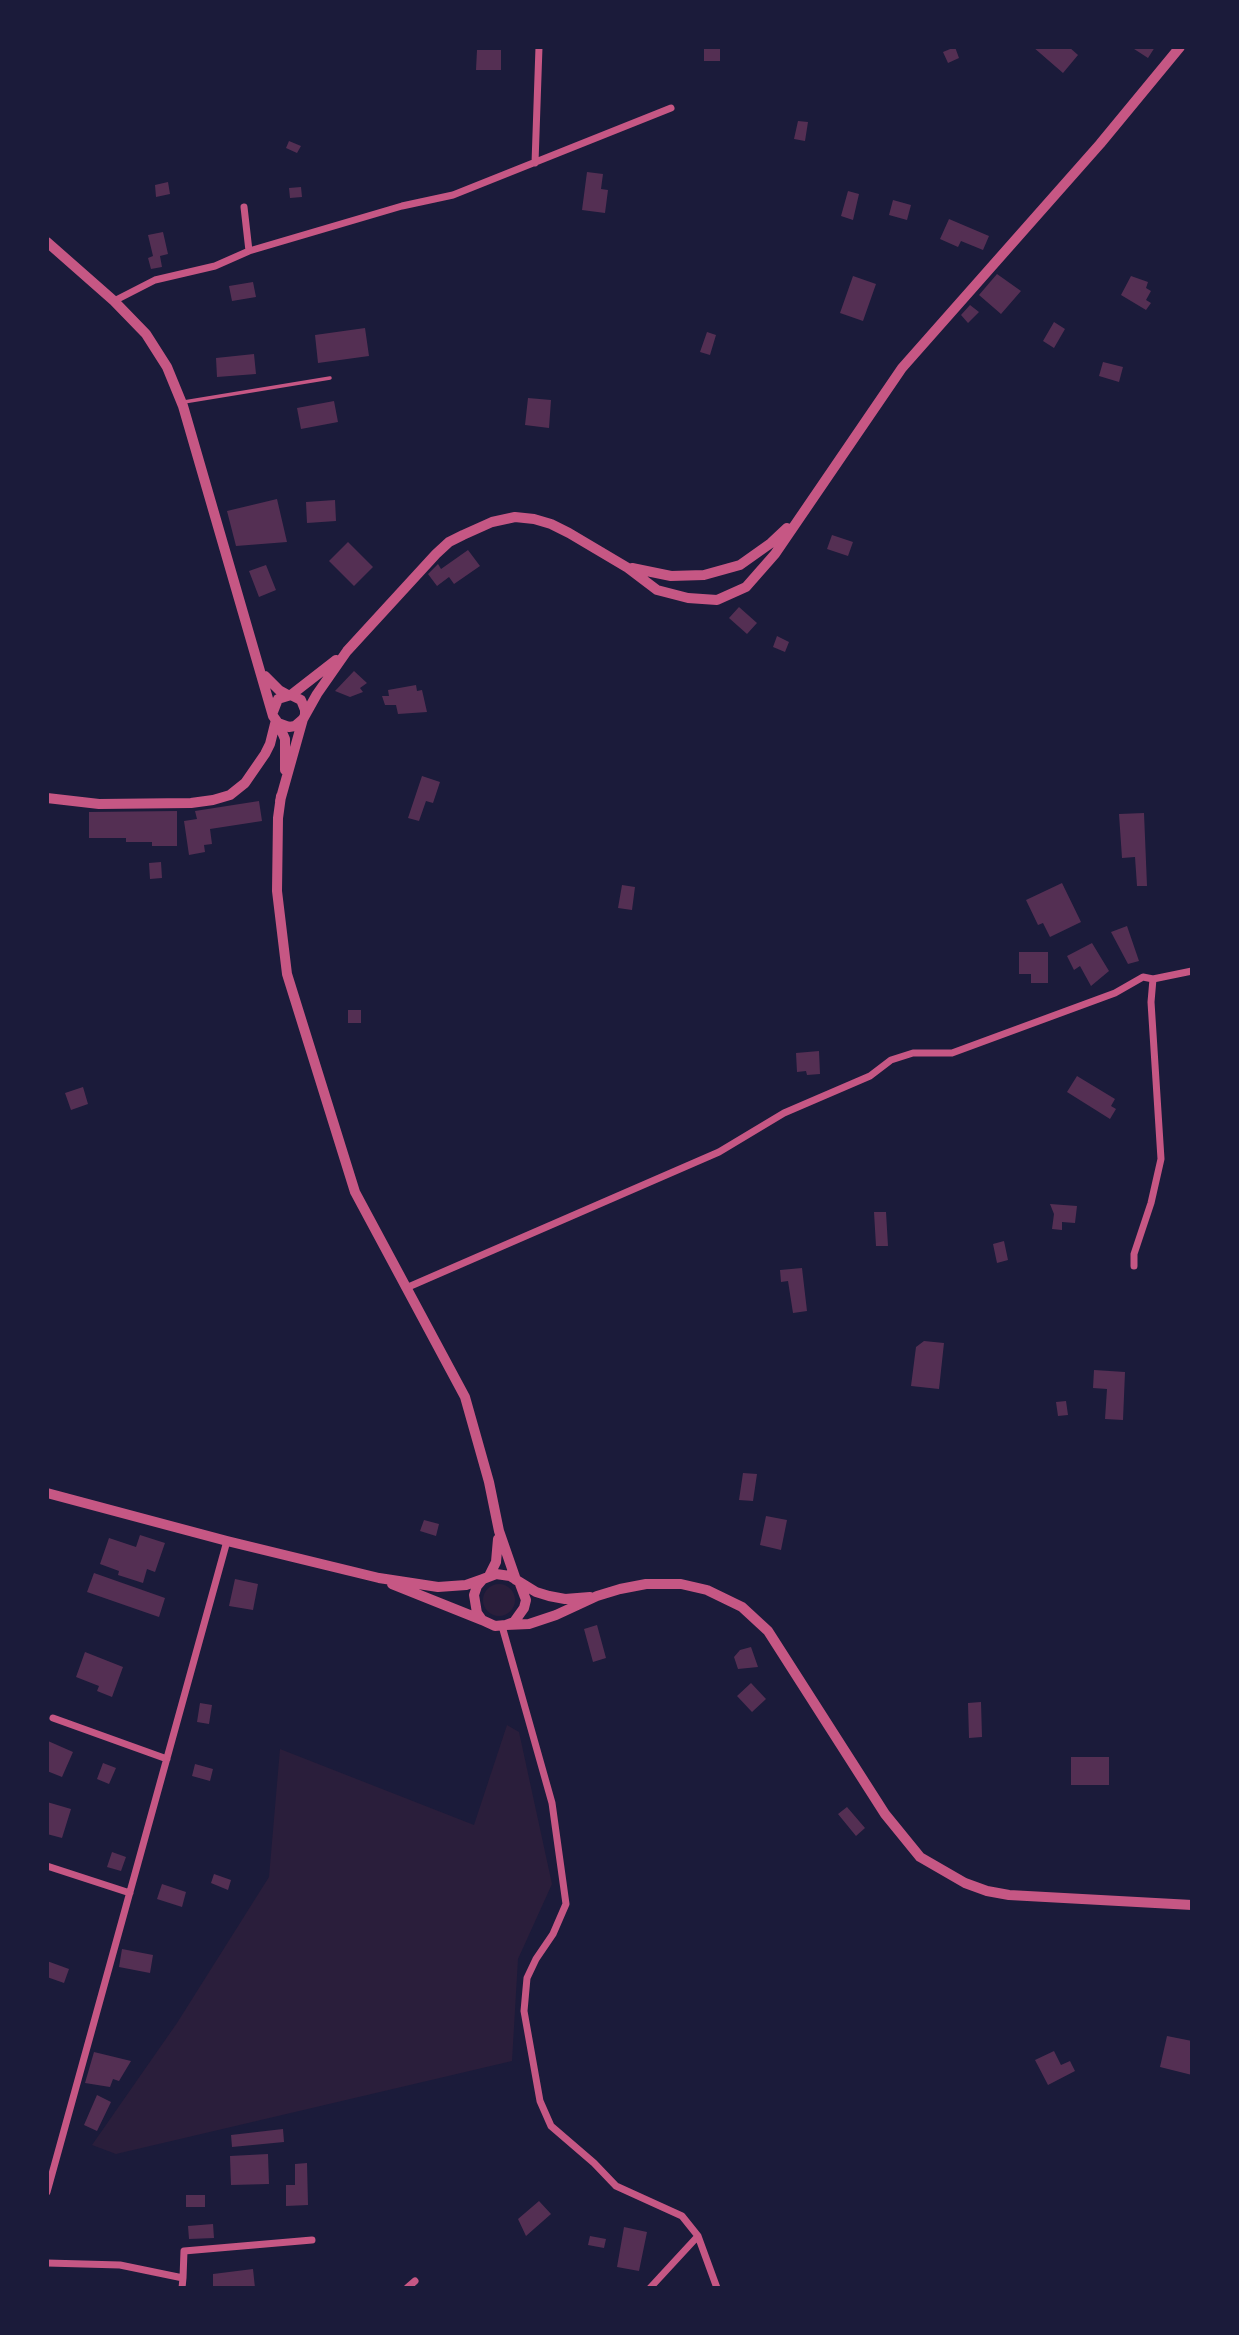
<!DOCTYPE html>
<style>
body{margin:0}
#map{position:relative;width:1239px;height:2335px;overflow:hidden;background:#1b1b3a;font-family:Inter,sans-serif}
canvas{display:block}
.frame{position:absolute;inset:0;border:49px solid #1b1b3a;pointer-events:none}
</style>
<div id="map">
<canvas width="1239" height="2335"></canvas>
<div class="frame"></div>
</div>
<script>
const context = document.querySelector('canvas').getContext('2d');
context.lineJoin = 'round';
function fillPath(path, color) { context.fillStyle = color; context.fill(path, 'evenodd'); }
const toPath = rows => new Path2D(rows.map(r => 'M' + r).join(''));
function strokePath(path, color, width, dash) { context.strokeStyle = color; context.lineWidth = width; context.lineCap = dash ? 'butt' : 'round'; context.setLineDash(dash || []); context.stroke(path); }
const green = toPath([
 '483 1600a16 16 0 1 1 32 0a16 16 0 1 1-32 0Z',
 [507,1725,519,1732,552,1884,518,1959,512,2061,116,2154,92,2145,177,2023,269,1877,280,1749,474,1825]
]);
const building = toPath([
 [704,47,720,47,720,61,704,61],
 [955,47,959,58,948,63,943,52],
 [1033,47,1069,47,1078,55,1063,73],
 [1131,47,1155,47,1148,58],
 [477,50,501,50,501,70,476,70],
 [798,121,808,122,805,141,794,139],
 [289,141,301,146,297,153,286,148],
 [587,172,603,174,601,189,608,190,605,213,582,210],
 [168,182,170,194,156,197,155,185],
 [301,187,302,197,290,198,289,188],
 [848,191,859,194,853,220,841,216],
 [893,200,911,205,907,220,889,215],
 [949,219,989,236,983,250,961,241,958,247,940,239],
 [163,232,168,254,160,256,162,267,151,269,148,258,153,256,148,235],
 [997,274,1021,291,1001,314,979,295],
 [853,276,876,284,863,321,840,313],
 [1131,276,1148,282,1146,288,1151,291,1146,300,1151,303,1146,310,1121,295],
 [253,282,256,297,232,301,229,286],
 [970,305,979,312,968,323,961,315],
 [1054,322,1065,329,1054,348,1043,341],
 [365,328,369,356,318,363,315,335],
 [707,332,716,335,710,355,700,352],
 [254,354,256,374,217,377,216,358],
 [1103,362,1123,367,1119,382,1099,376],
 [528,398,551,400,549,428,525,425],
 [334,401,338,422,301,429,297,408],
 [277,499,287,542,236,546,227,511],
 [335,500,336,521,307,523,306,502],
 [832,535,853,542,848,556,827,549],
 [348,542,373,567,354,586,329,561],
 [468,550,480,566,454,584,449,577,437,586,428,574,438,564,441,569],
 [266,565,276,590,259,597,249,571],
 [739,607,757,623,747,634,729,618],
 [777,636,789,642,785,652,773,647],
 [354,671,367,683,360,688,363,692,350,697,335,691],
 [416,685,417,691,422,690,427,712,398,714,396,705,385,705,382,696,389,696,388,690],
 [422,776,440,782,433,803,426,801,419,821,408,818],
 [259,801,262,821,210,829,212,844,204,845,205,852,189,855,184,821,197,819,195,811],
 [177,811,177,846,152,846,152,842,126,842,126,838,89,838,89,812],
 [1144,813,1147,886,1137,886,1135,857,1122,858,1119,814],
 [161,862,162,878,150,879,149,863],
 [1062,883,1081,922,1050,937,1043,923,1038,925,1026,900],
 [622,885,635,887,632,910,618,908],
 [1127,926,1139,961,1128,964,1111,932],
 [1092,943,1109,971,1091,986,1080,966,1074,970,1067,956],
 [1019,952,1048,952,1048,983,1031,983,1031,974,1019,974],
 [348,1010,361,1010,361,1023,348,1023],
 [819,1051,820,1074,807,1075,806,1071,797,1072,796,1053],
 [1077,1076,1115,1099,1111,1106,1116,1109,1110,1119,1067,1092],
 [83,1087,88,1104,71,1110,65,1093],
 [1050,1204,1077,1206,1075,1223,1062,1222,1062,1230,1052,1229,1054,1214],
 [874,1212,886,1212,888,1246,876,1246],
 [1004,1241,1008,1260,997,1263,993,1244],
 [802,1268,807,1311,793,1313,788,1281,781,1282,780,1270],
 [924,1341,944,1343,939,1389,911,1386,916,1347],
 [1094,1370,1125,1372,1123,1420,1105,1419,1107,1389,1093,1388],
 [1066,1401,1068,1415,1058,1416,1056,1402],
 [743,1473,757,1474,753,1501,739,1500],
 [766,1516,787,1520,781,1550,760,1545],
 [424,1520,439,1524,436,1536,420,1531],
 [140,1535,165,1543,155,1572,147,1569,143,1583,118,1575,119,1571,100,1564,109,1538,136,1547],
 [94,1573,165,1598,159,1617,87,1592],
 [235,1579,258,1584,253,1610,229,1606],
 [597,1625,606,1658,593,1662,584,1629],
 [751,1647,758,1667,738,1669,734,1657,740,1650],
 [85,1652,123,1667,112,1697,97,1691,99,1686,76,1677],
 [751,1683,766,1699,752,1712,737,1696],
 [981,1702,982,1737,969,1738,968,1703],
 [200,1703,212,1705,209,1724,197,1722],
 [48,1741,73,1752,62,1777,47,1771],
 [1071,1757,1109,1757,1109,1785,1071,1785],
 [103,1763,116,1768,109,1784,97,1779],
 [195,1764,213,1769,210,1781,192,1776],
 [47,1802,71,1809,62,1838,47,1834],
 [847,1807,865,1828,856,1836,838,1814],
 [112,1852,126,1857,121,1871,107,1867],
 [214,1874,231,1880,228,1890,211,1883],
 [162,1884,186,1892,182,1907,157,1899],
 [122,1949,153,1955,150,1973,119,1967],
 [47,1961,69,1969,64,1983,47,1977],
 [1167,2036,1192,2041,1192,2075,1160,2067],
 [1054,2051,1061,2065,1070,2061,1075,2071,1048,2085,1035,2060],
 [94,2052,131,2061,119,2081,113,2079,110,2087,85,2083],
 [97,2095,111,2102,97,2131,84,2125],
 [283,2129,284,2142,232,2147,231,2135],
 [268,2154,269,2184,231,2185,230,2156],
 [307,2163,308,2205,286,2206,286,2185,295,2185,295,2164],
 [186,2195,205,2195,205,2207,186,2207],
 [539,2201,551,2214,526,2236,518,2219],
 [213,2224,214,2238,189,2239,188,2226],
 [624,2227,647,2232,639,2271,617,2267],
 [590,2236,606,2239,604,2248,588,2245],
 [253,2269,255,2288,213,2288,213,2274]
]);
const service = toPath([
 [184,402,330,378]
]);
const minor = toPath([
 [535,163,539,47],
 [244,207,249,251],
 [114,301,155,280,215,266,249,251,402,206,453,195,671,108],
 [1134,1266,1134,1254,1151,1203,1161,1159,1151,1002,1153,979],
 [406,1288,719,1152,784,1113,870,1076,891,1060,913,1053,952,1053,1115,993,1143,977,1153,979,1192,971],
 [502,1626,552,1803,566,1904,553,1934,536,1959,527,1978,524,2011,540,2101,551,2126,594,2163,616,2186,682,2216,698,2236,717,2288],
 [53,1718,167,1759],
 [47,1866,130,1893],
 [47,2192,227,1541],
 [47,2263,120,2265,183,2278,182,2288],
 [183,2278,184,2251,312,2240],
 [407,2288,415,2281],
 [650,2288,698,2236]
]);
const tertiary = toPath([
 [47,242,114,301,146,334,167,367,183,406,273,716,278,723,289,727,295,726,303,719],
 [632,568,671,576,704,575,740,565,771,543,787,528],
 [265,676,279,690,288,695],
 [291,695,336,660],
 [273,712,278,699,291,695,301,700,305,710,305,715],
 [278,723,285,739,285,770],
 [281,796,278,818,277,891,287,974,355,1192,465,1397,489,1482,499,1531,516,1580],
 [47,798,99,804,191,803,213,800,230,795,245,783,265,754,270,744,276,720],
 [280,801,303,719,317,694,347,651,436,554,449,542,463,535,492,522,515,517,534,519,551,524,569,533,628,568,657,590,688,598,717,600,746,587,775,554,902,368,1100,144,1180,47],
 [47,1493,227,1541,379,1578,438,1587,466,1585,483,1579],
 [489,1576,496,1562,498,1539],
 [392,1584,482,1620],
 [520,1584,526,1600,524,1608,514,1622,506,1625,495,1626,482,1620,477,1613,474,1595,477,1586,483,1579,496,1574,510,1576,536,1592,549,1596,565,1599,590,1597],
 [506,1625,529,1624,556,1615,597,1596,620,1589,646,1584,681,1584,707,1590,742,1607,768,1631,885,1814,920,1857,965,1883,987,1891,1009,1895,1192,1905]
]);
fillPath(green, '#2a1e3b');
fillPath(building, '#542f53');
strokePath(service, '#c65784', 3.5);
strokePath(minor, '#c65784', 7);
strokePath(tertiary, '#c65784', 10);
</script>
